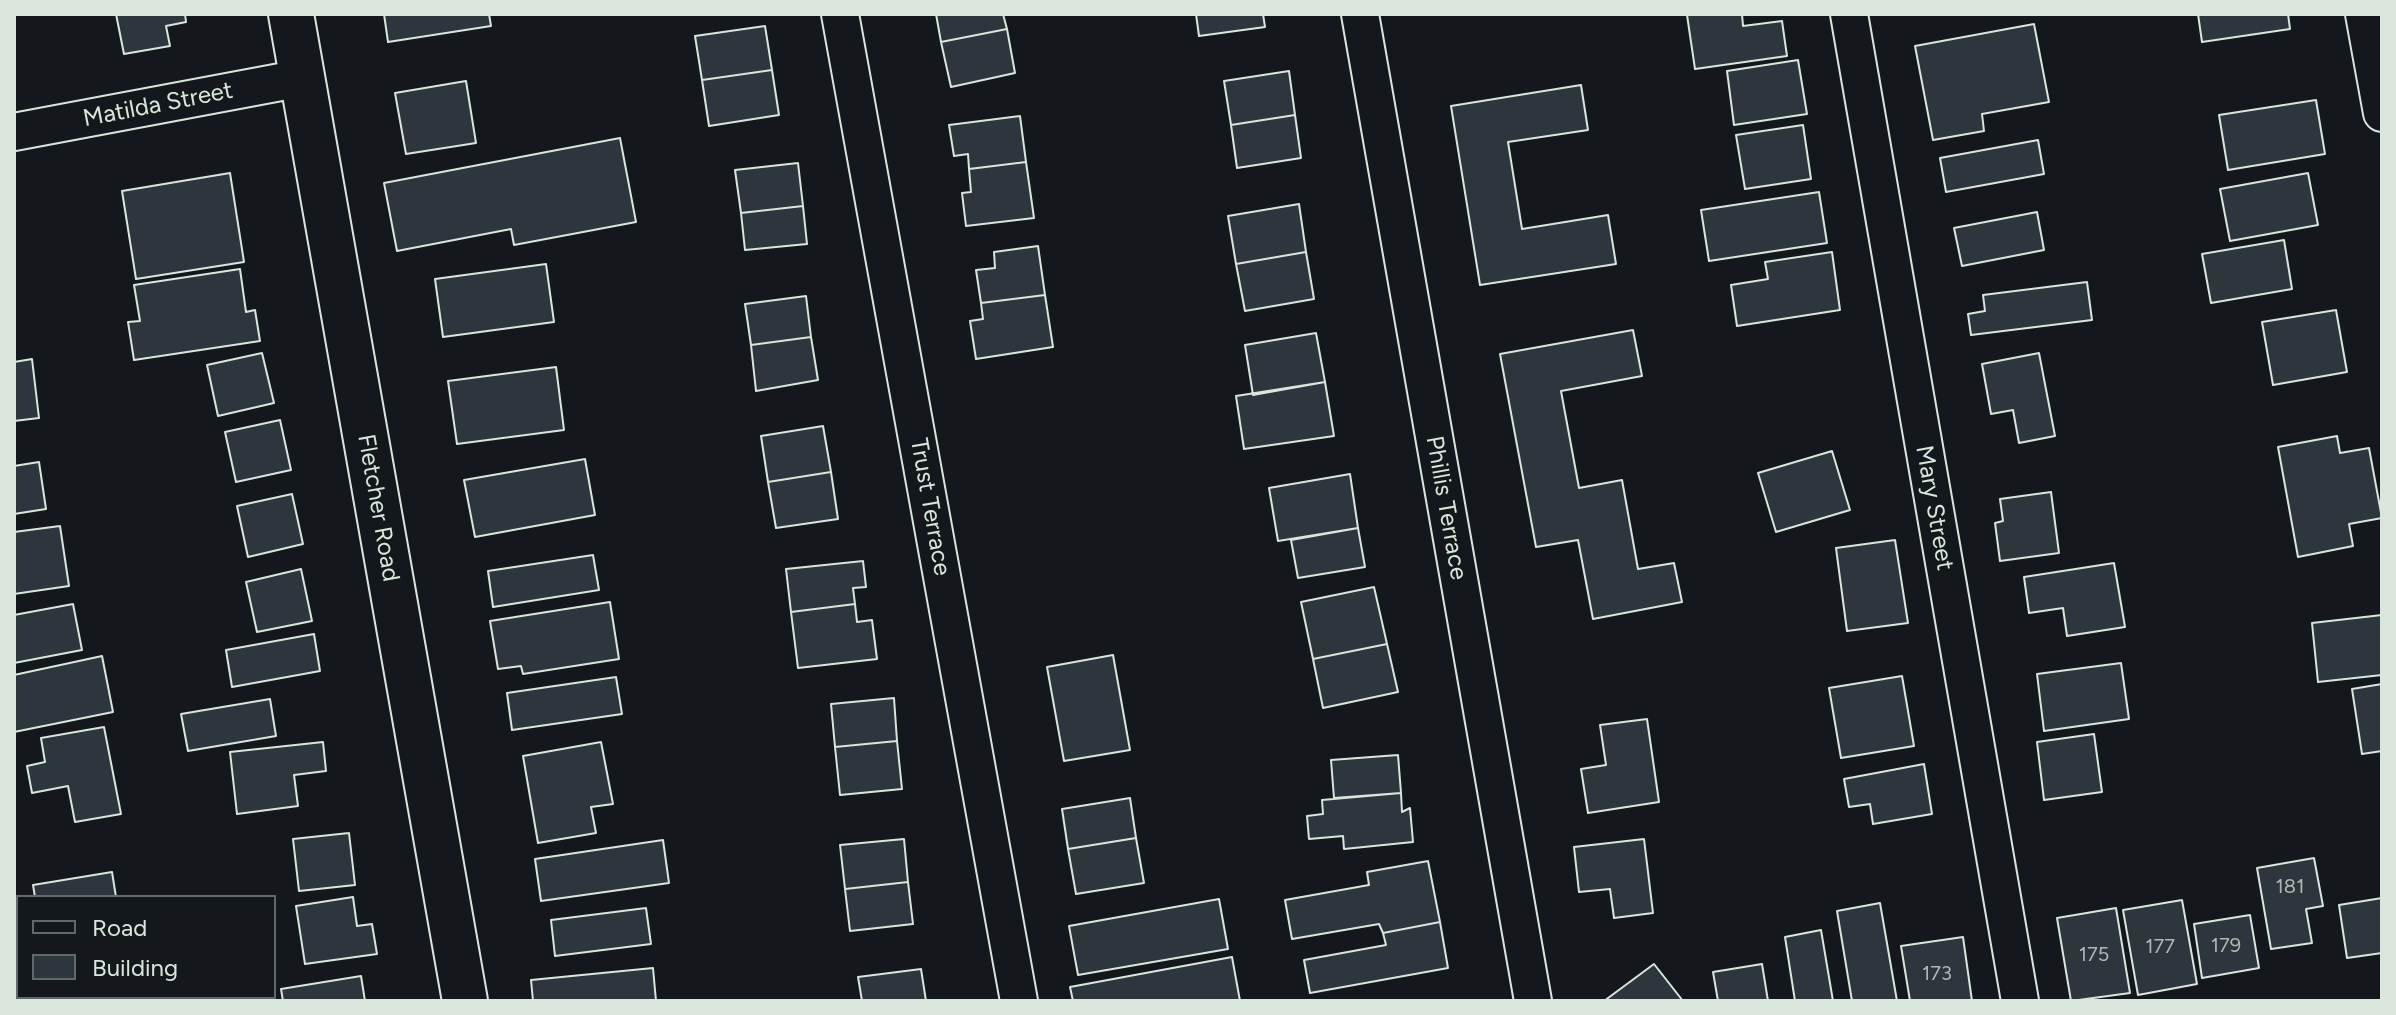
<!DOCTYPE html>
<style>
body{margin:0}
#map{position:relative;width:2396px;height:1015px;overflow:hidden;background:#14181c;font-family:Figtree,sans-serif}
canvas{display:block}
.frame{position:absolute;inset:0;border:16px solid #d8e6dc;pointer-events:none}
.legend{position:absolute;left:16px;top:895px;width:260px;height:104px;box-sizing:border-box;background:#14181c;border:2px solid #626a69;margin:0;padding:10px 14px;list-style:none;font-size:24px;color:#d8e6dc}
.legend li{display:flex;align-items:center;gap:16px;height:40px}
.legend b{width:40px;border:2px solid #626a69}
</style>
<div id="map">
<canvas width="2396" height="1015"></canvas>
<div class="frame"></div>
<ul class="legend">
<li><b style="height:10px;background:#14181c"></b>Road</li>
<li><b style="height:22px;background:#2c363c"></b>Building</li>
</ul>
</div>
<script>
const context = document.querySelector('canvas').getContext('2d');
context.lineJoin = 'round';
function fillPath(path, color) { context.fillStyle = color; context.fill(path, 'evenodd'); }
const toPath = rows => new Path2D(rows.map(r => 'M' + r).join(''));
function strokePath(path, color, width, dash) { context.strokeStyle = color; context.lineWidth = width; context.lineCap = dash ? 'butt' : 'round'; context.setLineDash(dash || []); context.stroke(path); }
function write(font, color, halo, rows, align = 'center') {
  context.font = font + ' Figtree,sans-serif'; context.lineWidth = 6; context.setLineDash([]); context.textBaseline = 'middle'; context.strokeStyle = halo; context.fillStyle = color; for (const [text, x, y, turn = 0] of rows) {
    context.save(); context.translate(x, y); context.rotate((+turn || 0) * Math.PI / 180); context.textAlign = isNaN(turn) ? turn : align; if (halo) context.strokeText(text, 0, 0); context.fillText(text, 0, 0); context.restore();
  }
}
const building = toPath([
 [116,14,185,14,186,22,166,26,170,46,124,54,116,14],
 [384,14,489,14,491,26,388,42,384,14],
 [936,14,1003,14,1007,29,941,42,936,14],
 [1196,14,1263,14,1265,27,1199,36,1196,14],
 [1742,14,1743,26,1782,21,1787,56,1695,69,1687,15,1742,14],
 [2198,14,2288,14,2290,29,2202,42,2198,14],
 [2034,24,2049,102,1982,114,1984,131,1933,140,1915,46,2034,24],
 [765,26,772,70,702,80,695,36,765,26],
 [1007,29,1015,73,951,87,941,42,1007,29],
 [1798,60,1807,114,1734,125,1727,71,1798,60],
 [772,70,779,115,709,126,702,80,772,70],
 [1289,71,1295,115,1231,125,1224,81,1289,71],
 [466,81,476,143,406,154,395,93,466,81],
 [1581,85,1588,130,1508,142,1522,229,1608,215,1616,264,1480,285,1451,106,1581,85],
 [2316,100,2325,154,2228,170,2219,115,2316,100],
 [1295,115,1301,158,1237,168,1231,125,1295,115],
 [1020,116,1026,162,969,169,968,154,954,156,949,125,1020,116],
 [1803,125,1811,179,1745,189,1736,135,1803,125],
 [620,138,636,222,514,245,511,229,397,251,384,183,620,138],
 [2038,140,2044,174,1946,192,1940,158,2038,140],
 [1026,162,1034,218,966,226,962,193,971,192,969,169,1026,162],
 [798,163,803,206,741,213,735,170,798,163],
 [230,173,244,262,136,279,122,191,230,173],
 [2308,173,2318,225,2230,241,2220,189,2308,173],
 [1819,192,1827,243,1709,261,1701,210,1819,192],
 [1299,204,1306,252,1236,264,1228,216,1299,204],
 [803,206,807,244,745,250,741,213,803,206],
 [2037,212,2044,250,1962,266,1954,228,2037,212],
 [2284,240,2292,289,2211,303,2202,254,2284,240],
 [1038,246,1045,295,981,303,976,270,995,268,994,252,1038,246],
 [1306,252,1314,299,1245,311,1236,264,1306,252],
 [1832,252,1840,310,1737,326,1731,285,1768,279,1765,262,1832,252],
 [546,264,554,322,443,337,435,279,546,264],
 [240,269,246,312,255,310,260,341,134,360,128,322,140,321,134,285,240,269],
 [2087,282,2092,320,1971,335,1968,314,1985,311,1983,295,2087,282],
 [1045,295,1053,347,976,359,970,321,983,319,981,303,1045,295],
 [806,296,811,337,751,345,745,304,806,296],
 [2336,310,2347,372,2273,385,2262,322,2336,310],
 [1633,330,1642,376,1561,391,1579,488,1622,480,1638,569,1674,563,1682,602,1593,619,1578,540,1536,547,1500,354,1633,330],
 [1316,333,1325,382,1253,395,1245,345,1316,333],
 [811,337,818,380,756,391,751,345,811,337],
 [262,353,274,403,218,416,207,365,262,353],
 [2039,353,2055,436,2019,443,2013,410,1991,414,1982,364,2039,353],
 [32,359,39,418,14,421,14,362,32,359],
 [556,367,564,430,457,444,448,381,556,367],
 [1325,382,1334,436,1244,449,1236,396,1325,382],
 [280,420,291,470,236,482,225,432,280,420],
 [823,426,831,472,768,482,761,436,823,426],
 [2337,436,2340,453,2369,448,2382,518,2349,524,2353,546,2298,557,2278,447,2337,436],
 [1832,451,1850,510,1776,532,1758,473,1832,451],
 [585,459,595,515,475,537,464,480,585,459],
 [39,462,46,509,14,514,14,466,39,462],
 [831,472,838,519,776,528,768,482,831,472],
 [1350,474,1358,528,1278,541,1269,488,1350,474],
 [2051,492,2059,553,2000,561,1995,523,2003,521,2000,499,2051,492],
 [292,494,303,544,248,557,237,506,292,494],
 [60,526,69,586,14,594,14,532,60,526],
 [1358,528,1365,567,1298,578,1291,540,1358,528],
 [1895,540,1908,623,1847,631,1836,548,1895,540],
 [593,555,599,590,493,607,488,571,593,555],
 [863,561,866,587,853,588,855,604,791,612,786,569,863,561],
 [2114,563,2125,627,2067,636,2063,608,2029,613,2024,577,2114,563],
 [301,569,312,621,257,632,246,582,301,569],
 [1374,587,1387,644,1313,659,1301,602,1374,587],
 [610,602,619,659,523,674,521,666,498,669,490,621,610,602],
 [73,604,82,650,14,663,14,615,73,604],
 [855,604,857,622,872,620,877,659,798,668,791,612,855,604],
 [2382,615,2382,675,2318,682,2312,623,2382,615],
 [314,634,320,671,232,687,226,650,314,634],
 [1387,644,1398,692,1323,708,1313,659,1387,644],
 [1113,655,1130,750,1064,761,1047,667,1113,655],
 [102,656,113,712,14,732,14,675,102,656],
 [2121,663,2129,719,2044,731,2037,674,2121,663],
 [1902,676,1914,746,1841,758,1829,688,1902,676],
 [616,677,622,714,512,730,507,693,616,677],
 [2382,684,2382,751,2362,754,2352,689,2382,684],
 [894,698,897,741,835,747,831,704,894,698],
 [270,699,276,736,188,751,181,714,270,699],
 [1647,719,1659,802,1588,813,1581,769,1606,765,1600,725,1647,719],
 [104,727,121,814,75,822,68,786,32,793,27,766,45,762,41,738,104,727],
 [2094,734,2102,792,2044,800,2037,742,2094,734],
 [897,741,902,789,840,795,835,747,897,741],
 [323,742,326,771,294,775,298,806,237,814,230,752,323,742],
 [601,742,613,804,591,807,596,833,538,843,523,756,601,742],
 [1398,755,1401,793,1334,798,1331,760,1398,755],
 [1924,764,1932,814,1873,824,1870,804,1849,807,1844,779,1924,764],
 [1401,793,1402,812,1410,808,1413,842,1344,849,1343,836,1309,839,1307,816,1323,814,1322,800,1401,793],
 [1130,798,1136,838,1068,849,1062,809,1130,798],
 [349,833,355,885,299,891,293,839,349,833],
 [1136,838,1144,883,1076,894,1068,849,1136,838],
 [904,839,908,882,845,889,840,845,904,839],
 [1644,839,1653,913,1614,918,1610,889,1579,892,1574,847,1644,839],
 [663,840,669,883,541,901,535,859,663,840],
 [2314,858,2323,906,2306,909,2312,943,2271,949,2257,868,2314,858],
 [1428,861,1440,922,1383,933,1379,924,1292,939,1285,900,1369,885,1367,872,1428,861],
 [112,872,116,897,35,897,33,885,112,872],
 [908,882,913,924,850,931,845,889,908,882],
 [353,897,357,926,372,924,377,954,305,964,296,906,353,897],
 [2382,898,2382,953,2347,958,2339,905,2382,898],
 [1219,899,1228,949,1078,975,1069,926,1219,899],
 [2182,900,2197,984,2138,995,2123,910,2182,900],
 [1880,903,1897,1001,1852,1001,1837,911,1880,903],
 [646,908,651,944,555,956,551,920,646,908],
 [2116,908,2130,993,2071,1001,2057,918,2116,908],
 [2250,915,2259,968,2202,978,2194,924,2250,915],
 [1440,922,1448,968,1310,993,1304,960,1386,945,1383,933,1440,922],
 [1821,930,1833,1001,1795,1001,1785,937,1821,930],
 [1963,937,1972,1001,1910,1001,1901,946,1963,937],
 [1232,957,1240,1001,1073,1001,1070,987,1232,957],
 [1654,964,1683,1001,1604,1001,1654,964],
 [1762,964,1768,1001,1718,1001,1713,972,1762,964],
 [653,968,656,1001,533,1001,531,980,653,968],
 [921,969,926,1001,862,1001,858,977,921,969],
 [361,976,365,1001,283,1001,281,989,361,976],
 [44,997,111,997,111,1001,45,1001,44,997]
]);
const street = toPath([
 [840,14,1019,1001],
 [1360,14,1533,1001],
 [1849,14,2020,1001],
 [2364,14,2382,113],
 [14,132,302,78]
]);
const secondary = toPath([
 [291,14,465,1001]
]);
const numberNames = [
 ["181",2290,887],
 ["179",2226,946],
 ["177",2160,947],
 ["175",2094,955],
 ["173",1937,974]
];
const streetNames = [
 ["Matilda Street",158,105,-11],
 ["Trust Terrace",930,507,80],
 ["Fletcher Road",378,508,80],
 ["Phillis Terrace",1446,508,80],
 ["Mary Street",1934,508,80]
];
fillPath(building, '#2c363c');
strokePath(building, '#d8e6dc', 2);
strokePath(street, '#d8e6dc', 40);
strokePath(secondary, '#d8e6dc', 48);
strokePath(street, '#14181c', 36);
strokePath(secondary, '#14181c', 44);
write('20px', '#adbab4', null, numberNames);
write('24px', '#d8e6dc', '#14181c', streetNames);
</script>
